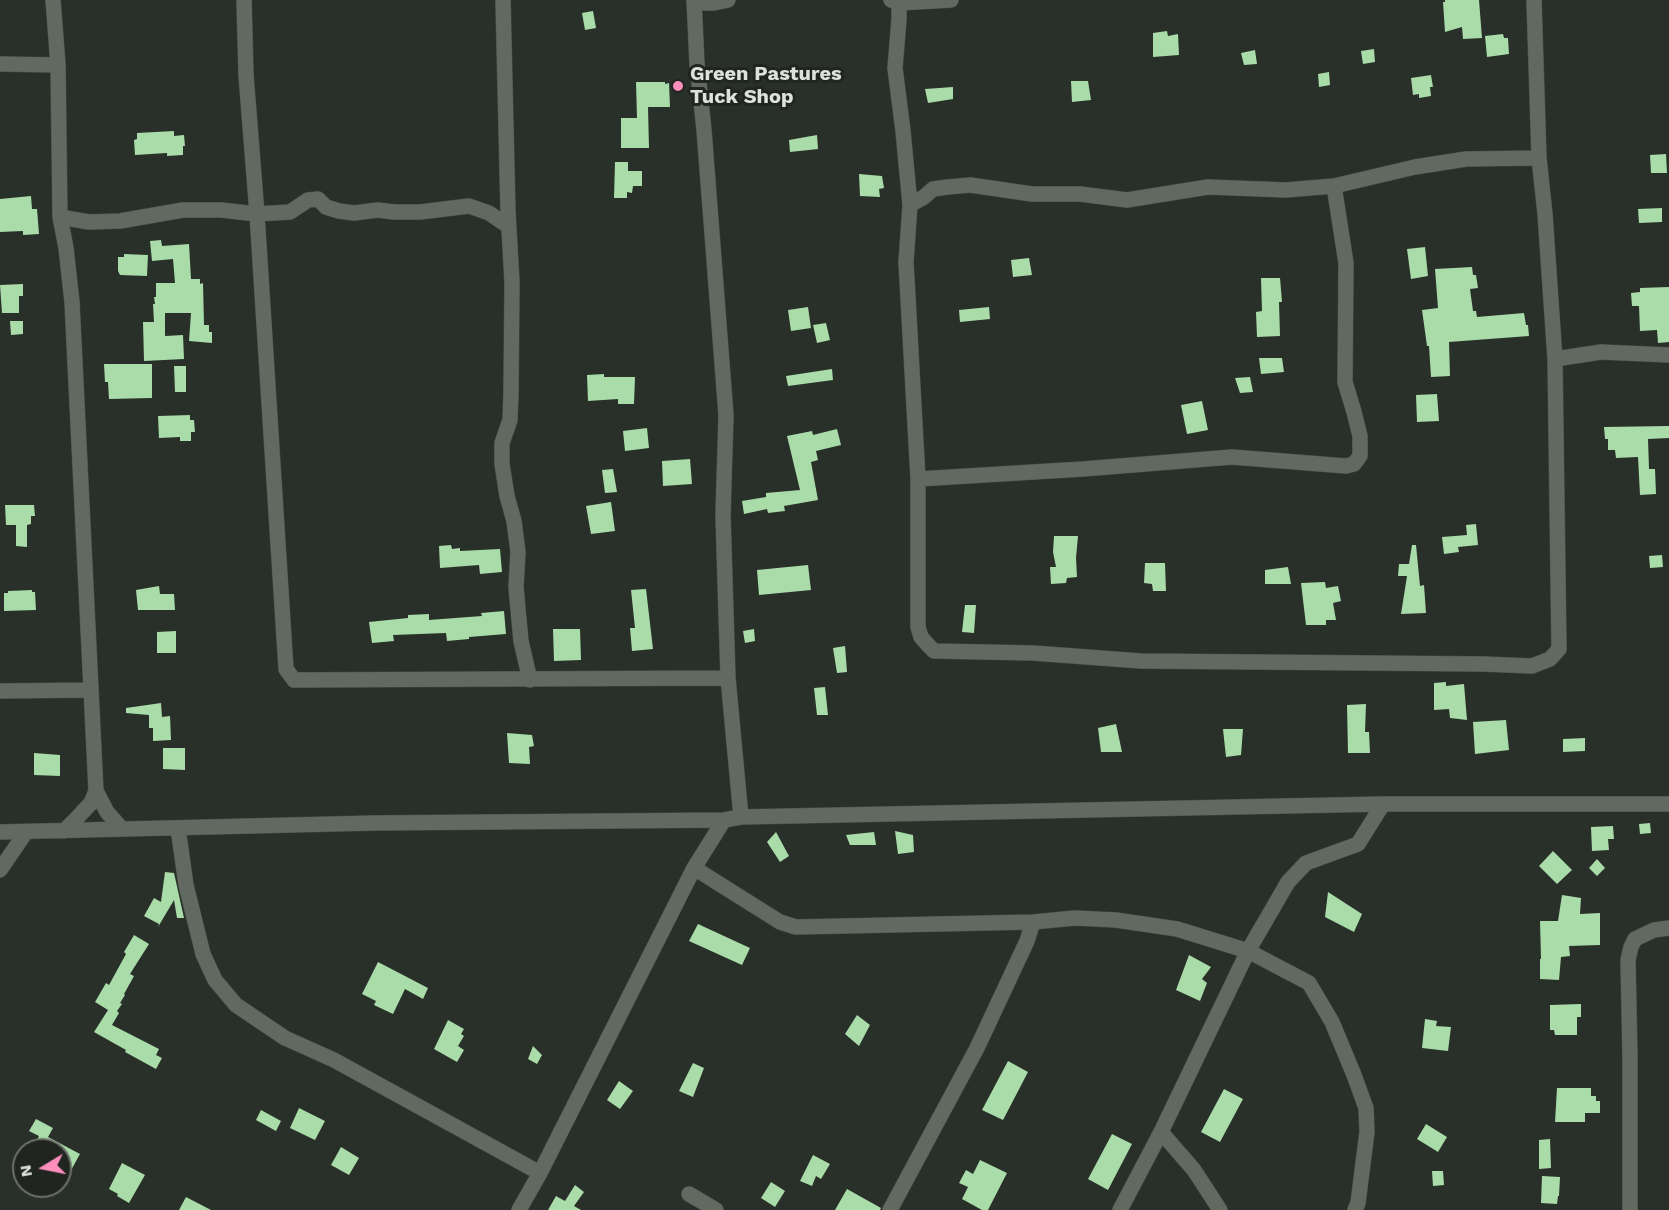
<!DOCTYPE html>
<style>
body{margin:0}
#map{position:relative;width:1669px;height:1210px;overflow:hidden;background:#293029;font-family:"Work Sans",sans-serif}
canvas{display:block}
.north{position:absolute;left:12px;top:1138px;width:60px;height:60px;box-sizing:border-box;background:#20261f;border:2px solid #6c716b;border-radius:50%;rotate:260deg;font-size:16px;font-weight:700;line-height:24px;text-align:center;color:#dde2dd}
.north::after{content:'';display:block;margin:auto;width:21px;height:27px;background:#fe8ebc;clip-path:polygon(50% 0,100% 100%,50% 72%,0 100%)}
</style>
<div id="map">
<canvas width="1669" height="1210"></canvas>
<div class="north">N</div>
</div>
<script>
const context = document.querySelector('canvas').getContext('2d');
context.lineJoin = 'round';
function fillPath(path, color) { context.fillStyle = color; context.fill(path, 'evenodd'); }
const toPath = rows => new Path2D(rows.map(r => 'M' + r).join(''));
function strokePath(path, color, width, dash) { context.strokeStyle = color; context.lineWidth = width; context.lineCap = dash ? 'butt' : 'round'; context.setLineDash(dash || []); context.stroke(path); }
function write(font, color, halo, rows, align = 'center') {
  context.font = font + ' "Work Sans",sans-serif'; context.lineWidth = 6; context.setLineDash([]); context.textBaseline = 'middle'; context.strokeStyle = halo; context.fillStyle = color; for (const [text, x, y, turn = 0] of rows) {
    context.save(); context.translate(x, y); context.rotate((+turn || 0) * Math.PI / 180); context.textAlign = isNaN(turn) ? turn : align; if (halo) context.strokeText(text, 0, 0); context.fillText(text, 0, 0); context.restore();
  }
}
const building = toPath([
 [1445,0,1479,0,1482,38,1463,39,1462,27,1445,32,1443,2,1445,2],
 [593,11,596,28,585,30,582,13],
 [1167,31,1168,36,1178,34,1179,55,1153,57,1153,33],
 [1503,34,1504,38,1508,38,1509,54,1487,57,1485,36],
 [1374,49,1375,62,1363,64,1361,51],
 [1255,50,1257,64,1244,65,1241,53],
 [1329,72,1330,85,1319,87,1318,74],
 [1431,75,1433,87,1430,87,1431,96,1419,98,1419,94,1413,95,1411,78],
 [1071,81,1088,81,1091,100,1072,102],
 [636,82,665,82,665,84,669,83,670,107,648,107,649,148,621,148,621,118,637,118],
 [953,87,953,99,928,103,925,89],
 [174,131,174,136,184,135,185,146,183,146,183,155,167,156,167,153,135,155,134,140,137,139,137,133],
 [817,135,818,149,790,152,789,140],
 [1666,154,1667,173,1651,173,1650,155],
 [615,162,628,162,628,171,642,171,642,186,633,186,632,193,627,192,627,198,614,198],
 [859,174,882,176,884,188,879,189,880,197,860,196],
 [31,196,32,209,37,209,39,234,23,235,23,231,0,232,0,199],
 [1662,208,1662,222,1639,223,1638,209],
 [161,240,162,246,189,244,191,279,200,279,200,284,203,283,204,325,209,325,209,332,212,332,212,343,189,341,191,313,165,313,165,336,183,335,184,359,144,361,143,322,154,322,153,304,155,304,154,297,156,297,156,283,175,283,173,259,152,261,150,241],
 [1425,247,1428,276,1411,279,1407,249],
 [124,254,148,255,147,276,120,275,118,271,118,257,124,257],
 [1029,258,1032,275,1013,277,1011,260],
 [1472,267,1473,275,1476,275,1478,288,1470,289,1473,311,1476,311,1477,317,1524,313,1526,325,1528,325,1529,336,1449,342,1450,376,1431,377,1429,346,1427,346,1422,310,1438,308,1435,269],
 [1261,278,1280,278,1282,302,1279,302,1280,336,1257,337,1256,312,1262,311],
 [23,284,23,296,19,296,19,313,2,313,0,285],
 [1669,287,1669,342,1658,343,1657,330,1640,331,1639,306,1632,306,1631,293,1640,292,1640,288],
 [808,307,811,328,791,331,788,310],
 [989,307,990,319,960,322,959,310],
 [10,321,23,321,23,334,11,335],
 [826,323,830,340,817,343,813,325],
 [1259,358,1282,358,1284,372,1261,374],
 [104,364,152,364,152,398,109,399,108,382,105,382],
 [174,366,186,366,186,392,175,392],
 [832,369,833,380,788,386,786,376],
 [604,374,604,377,635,377,634,404,618,404,618,399,588,401,587,375],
 [1250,377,1253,392,1240,393,1235,378],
 [1437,394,1439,421,1417,422,1416,395],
 [1202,401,1208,430,1187,434,1181,405],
 [190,415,190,420,194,420,195,432,191,432,191,441,180,441,180,437,159,438,158,416],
 [1669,426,1669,438,1648,439,1649,469,1655,469,1656,494,1640,495,1638,457,1616,458,1615,450,1608,450,1608,439,1605,439,1604,427],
 [647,428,649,448,625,451,623,431],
 [837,429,841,445,816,451,818,460,811,462,818,500,784,506,785,511,768,513,767,509,744,514,742,501,766,497,766,493,800,490,787,436,812,431,813,435],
 [690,459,692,484,663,486,662,461],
 [613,469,617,492,605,493,602,470],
 [611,502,615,531,591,534,586,506],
 [5,505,34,505,35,516,31,516,31,524,27,525,27,547,16,546,16,525,6,525],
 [1476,524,1478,545,1458,547,1459,552,1444,554,1442,537,1467,535,1466,525],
 [1054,536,1078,536,1076,558,1077,577,1067,578,1066,583,1051,584,1050,567,1056,567,1053,552],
 [451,545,452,549,460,548,460,551,500,549,502,572,480,574,479,565,440,568,439,546],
 [1412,545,1416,545,1420,586,1424,585,1426,613,1401,614,1407,576,1398,576,1399,564,1409,564],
 [1662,555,1663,567,1650,568,1649,556],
 [1145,563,1165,563,1166,591,1153,591,1152,584,1144,583],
 [808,565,811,590,759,595,757,570],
 [1288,567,1291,584,1265,584,1265,570],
 [1325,582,1326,588,1338,586,1341,601,1333,603,1336,620,1326,620,1326,625,1306,625,1301,583],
 [159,586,160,594,174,594,175,610,138,610,136,590],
 [646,589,653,649,632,651,630,628,635,628,631,590],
 [32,590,32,592,35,592,36,610,4,611,4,593,8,593,8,591],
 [965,605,976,605,974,633,962,632],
 [504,611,506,634,469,637,469,639,447,641,446,633,393,635,394,641,372,643,369,622,408,618,408,615,429,614,429,620,482,616,481,613],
 [553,629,580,629,581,660,554,661],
 [754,629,755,641,745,643,743,631],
 [176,631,176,653,157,653,157,632],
 [845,646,847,672,837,673,833,648],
 [1446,682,1446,686,1464,684,1467,720,1450,718,1449,709,1434,710,1434,683],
 [825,687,828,715,817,715,814,688],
 [161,703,162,717,170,716,171,740,153,741,153,728,149,728,149,715,126,713,126,708],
 [1366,704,1365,732,1369,732,1370,753,1348,753,1347,705],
 [1506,720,1509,750,1475,754,1473,722],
 [1116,724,1122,752,1101,752,1098,728],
 [1223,729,1243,729,1241,755,1226,757],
 [507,733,532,735,534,746,529,747,530,764,509,763],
 [1585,738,1585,751,1563,752,1563,739],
 [163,748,185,748,185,770,163,769],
 [34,753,60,755,60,776,34,775],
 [1650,823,1651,833,1640,834,1639,824],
 [1613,826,1614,839,1608,839,1609,850,1592,851,1591,827],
 [895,831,913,835,914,852,898,854],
 [776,832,789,856,780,862,767,842],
 [874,832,876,845,850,845,846,835],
 [1553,851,1572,870,1557,884,1539,866],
 [1597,859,1605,868,1597,876,1589,868],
 [165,872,174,873,184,918,177,918,174,900,158,927,159,924,144,916,154,898,161,902],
 [1328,892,1362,914,1354,932,1325,917],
 [1562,895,1581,898,1580,914,1600,913,1600,945,1569,946,1570,956,1561,957,1559,980,1540,979,1540,959,1541,959,1540,921,1558,921],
 [698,924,750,948,742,965,689,941],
 [134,935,149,944,130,974,134,976,124,994,125,995,120,1003,122,1004,117,1011,119,1013,112,1025,159,1049,156,1055,162,1058,156,1069,125,1052,126,1050,94,1032,108,1010,95,1002,106,983,109,985,126,954,124,952],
 [1189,955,1211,967,1202,979,1207,983,1200,1001,1176,990],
 [378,962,428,988,423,999,405,989,393,1014,374,1005,376,1001,362,994],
 [1581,1004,1581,1017,1577,1017,1577,1035,1555,1035,1554,1030,1550,1030,1550,1005],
 [857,1015,870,1025,859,1046,845,1034],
 [1425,1019,1437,1021,1436,1026,1451,1027,1448,1051,1422,1048],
 [448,1020,464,1029,461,1034,464,1036,458,1046,464,1050,457,1062,434,1049],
 [533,1046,542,1055,537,1064,528,1059],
 [1008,1061,1028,1072,1003,1120,982,1110],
 [693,1063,704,1068,693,1097,679,1091],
 [619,1081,633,1091,620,1109,607,1100],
 [1557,1088,1591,1088,1591,1096,1596,1096,1596,1101,1600,1101,1600,1113,1585,1113,1585,1122,1555,1122],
 [1224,1089,1243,1099,1220,1142,1201,1132],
 [299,1108,325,1121,315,1140,290,1128],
 [261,1110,281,1121,276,1131,256,1120],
 [36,1119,53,1128,48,1137,80,1154,70,1172,60,1166,60,1150,32,1150,39,1136,29,1131],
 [1426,1124,1447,1137,1438,1152,1417,1139],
 [1112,1134,1132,1144,1108,1190,1088,1179],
 [1550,1139,1551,1168,1539,1169,1539,1140],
 [341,1147,359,1158,349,1175,331,1165],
 [813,1155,830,1164,821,1179,816,1176,812,1186,800,1181],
 [980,1160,1007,1173,988,1210,982,1210,962,1199,968,1187,959,1183,966,1170,973,1174],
 [122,1163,145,1175,129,1203,117,1196,118,1194,109,1189],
 [1432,1171,1443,1171,1444,1185,1433,1186],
 [1542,1176,1560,1177,1559,1196,1558,1196,1557,1204,1541,1203],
 [771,1182,785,1191,775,1207,761,1198],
 [575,1185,584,1192,574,1206,581,1210,548,1210,556,1196,565,1201],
 [847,1189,881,1208,880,1210,835,1210],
 [186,1197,211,1210,179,1210]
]);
const street = toPath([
 [53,0,58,65,60,217,66,248,72,302,96,791,107,812,122,829],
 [244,0,246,75,257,214,286,669,294,680,728,678],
 [503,0,508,212,512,282,511,393,510,420,502,443,502,464,507,496,514,521,518,552,516,587,519,620,521,641,530,680],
 [694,0,697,64,704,130,726,415,723,515,728,678,741,817],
 [891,0,899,3,951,0],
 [694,3,714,3,728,0],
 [899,3,899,19,895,68,903,131,910,205,906,262,918,479,918,627,921,637,928,645,934,651,1033,653,1141,661,1483,664,1532,666,1550,659,1559,649,1555,359,1545,214,1539,158,1534,0],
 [0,64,58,65],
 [910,205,924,197,933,189,948,187,970,185,1032,194,1080,194,1127,200,1208,187,1286,190,1334,186,1415,167,1466,159,1539,158],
 [60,217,89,222,120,221,183,210,221,210,257,214,290,212,308,200,318,199,326,207,339,211,354,213,378,210,394,212,420,212,469,206,489,213,508,226],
 [1555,359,1601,352,1669,355],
 [918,479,1083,469,1232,457,1346,466,1354,464,1360,456,1360,436,1354,412,1345,382,1346,263,1334,186],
 [0,691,90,690],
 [178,828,186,885,203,954,215,980,236,1005,285,1038,334,1060,540,1173],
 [64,831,76,819,91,803,96,791],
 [0,832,374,823,724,820,741,817,1383,804,1669,804],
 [694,868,780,922,796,927,1033,922,1075,918,1116,920,1177,929,1248,951,1309,983,1332,1022,1354,1075,1366,1108,1367,1132,1358,1203,1355,1210],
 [0,870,26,832],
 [1161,1132,1194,1170,1220,1210],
 [689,1194,716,1210],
 [519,1210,540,1173,694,868,724,820],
 [890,1210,977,1048,1027,941,1033,922],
 [1120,1210,1161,1132,1248,951,1288,882,1306,863,1358,844,1383,804],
 [1630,1210,1630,1058,1628,960,1631,947,1635,939,1654,930,1669,928]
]);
const markers = [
 [678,86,6,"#fe8ebc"]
];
const poiNames = [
 ["Green Pastures",690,74],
 ["Tuck Shop",690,97]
];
fillPath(building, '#a9dca9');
strokePath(street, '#474d47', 16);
strokePath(street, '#616961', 15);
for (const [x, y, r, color] of markers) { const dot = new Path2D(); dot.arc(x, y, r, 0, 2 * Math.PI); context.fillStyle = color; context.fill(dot); strokePath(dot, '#20261f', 2); }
write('bold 20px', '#dde2dd', '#20261f', poiNames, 'left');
</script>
